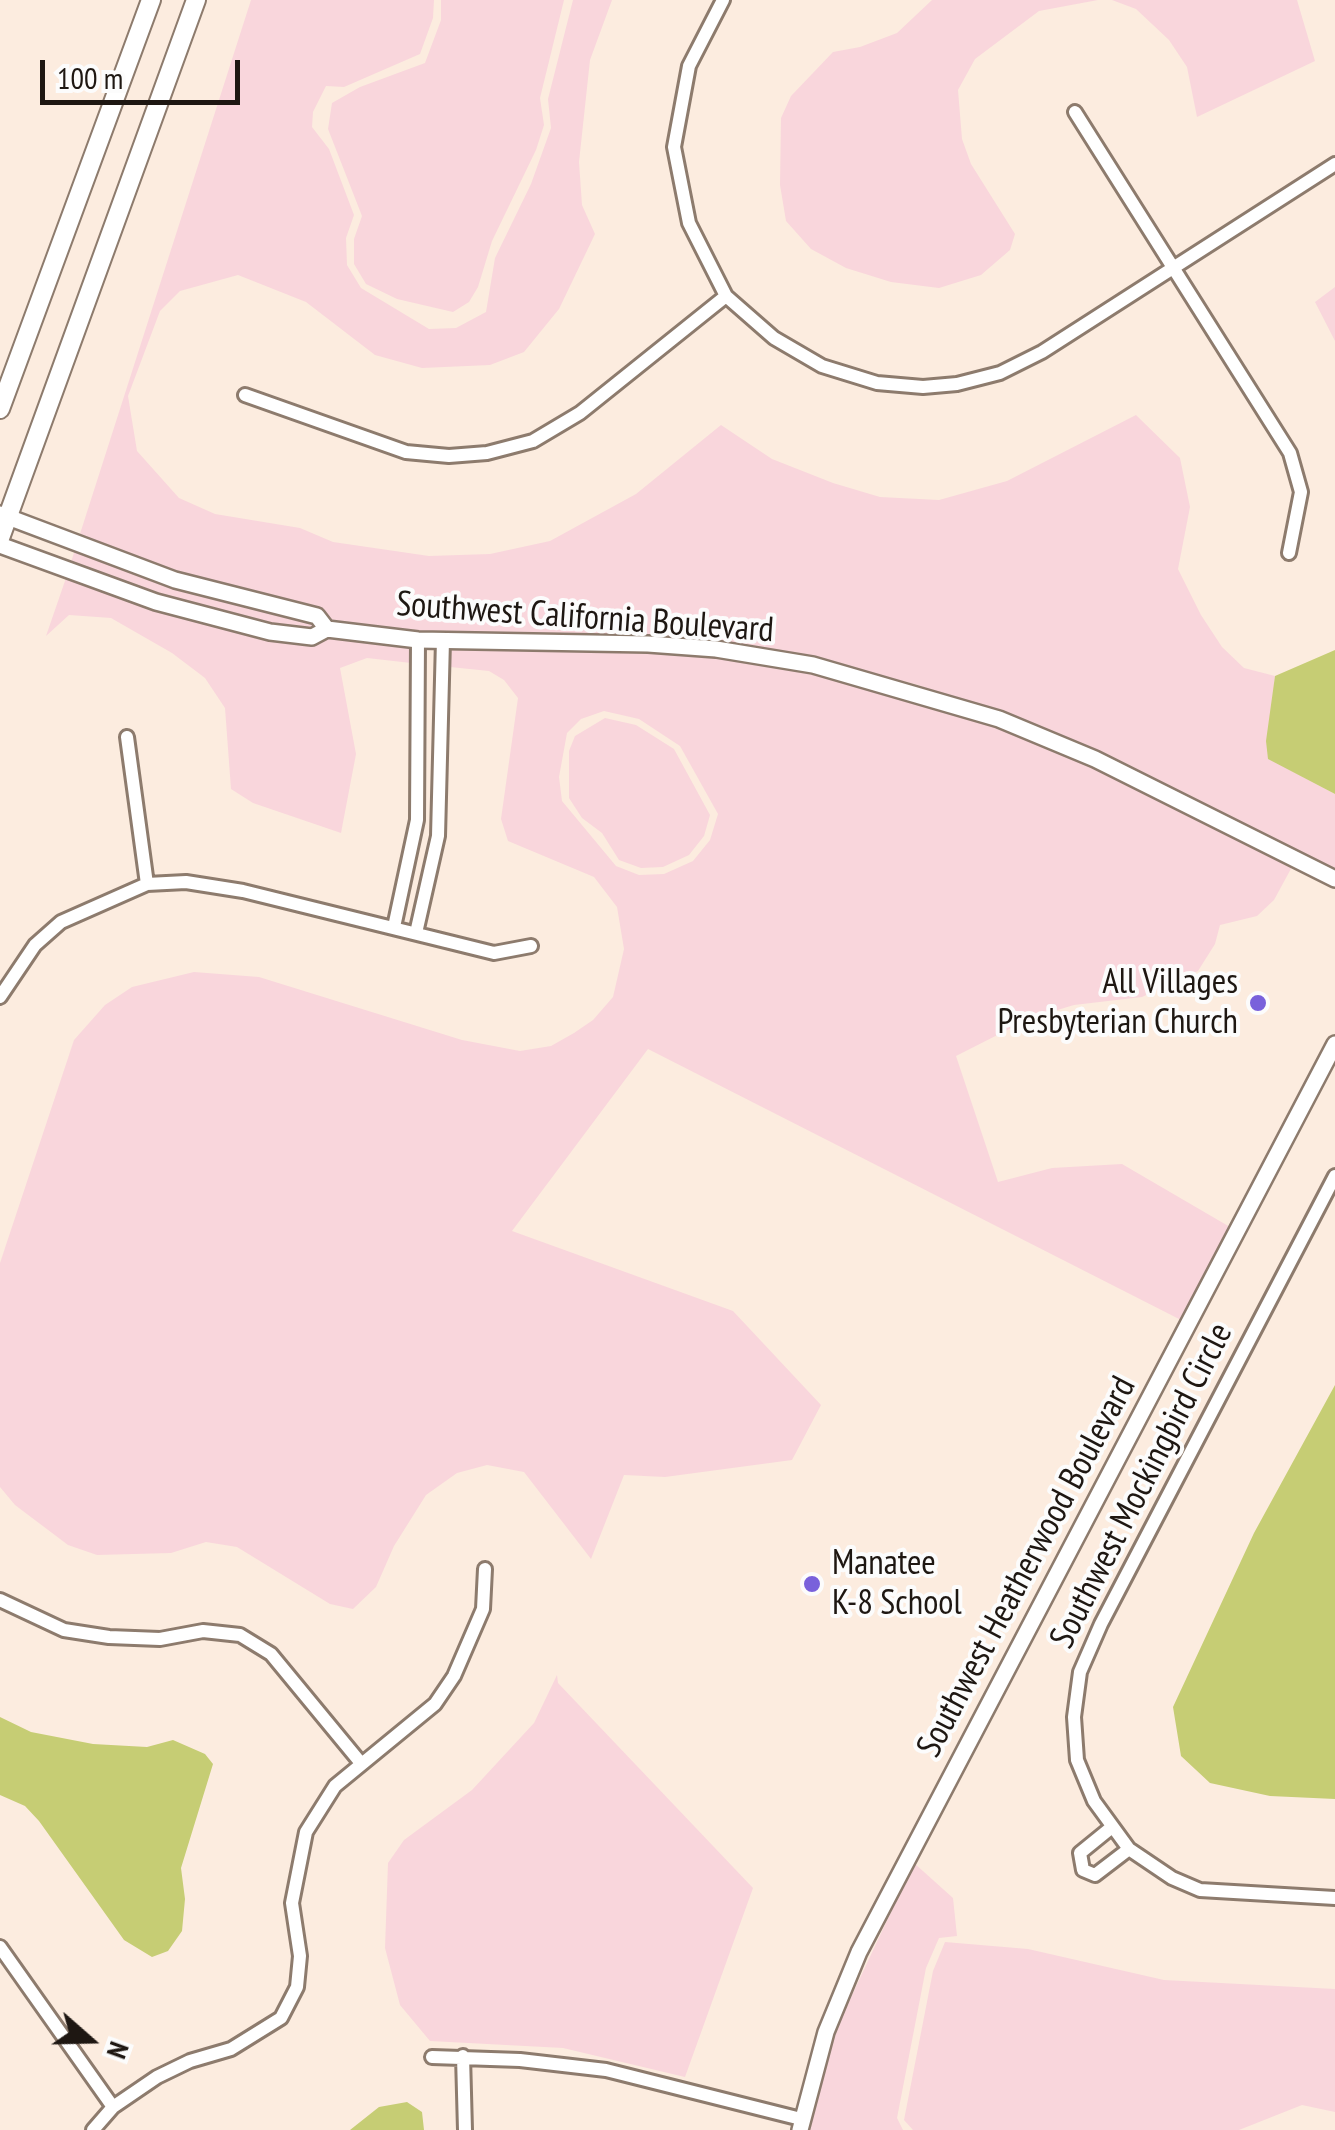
<!DOCTYPE html>
<style>
body{margin:0}
#map{position:relative;width:1335px;height:2130px;overflow:hidden;background:#fcecdf;font-family:"PT Sans Narrow",sans-serif}
canvas{display:block}
.north{position:absolute;left:40px;top:1990px;width:100px;height:100px;-webkit-text-stroke:8px #fcfcfc;paint-order:stroke;rotate:110deg;font-size:28px;font-weight:700;line-height:40px;text-align:center;color:#1e1712}
.north::after{content:'';display:block;margin:auto;width:35px;height:45px;background:#1e1712;clip-path:polygon(50% 0,100% 100%,50% 72%,0 100%)}
.scale{position:absolute;left:40px;top:60px;width:200px;height:45px;box-sizing:border-box;border:5px solid #1e1712;border-top:0;padding-left:12px;font-size:30px;line-height:35px;white-space:nowrap;color:#1e1712;-webkit-text-stroke:8px #fcfcfc;paint-order:stroke}
</style>
<div id="map">
<canvas width="1335" height="2130"></canvas>
<div class="north">N</div>
<div class="scale">100 m</div>
</div>
<script>
const context = document.querySelector('canvas').getContext('2d');
context.lineJoin = 'round';
function fillPath(path, color) { context.fillStyle = color; context.fill(path, 'evenodd'); }
const toPath = rows => new Path2D(rows.map(r => 'M' + r).join(''));
function strokePath(path, color, width, dash) { context.strokeStyle = color; context.lineWidth = width; context.lineCap = dash ? 'butt' : 'round'; context.setLineDash(dash || []); context.stroke(path); }
function write(font, color, halo, rows, align = 'center') {
  context.font = font + ' "PT Sans Narrow",sans-serif'; context.lineWidth = 8; context.setLineDash([]); context.textBaseline = 'middle'; context.strokeStyle = halo; context.fillStyle = color; for (const [text, x, y, turn = 0] of rows) {
    context.save(); context.translate(x, y); context.rotate((+turn || 0) * Math.PI / 180); context.textAlign = isNaN(turn) ? turn : align; if (halo) context.strokeText(text, 0, 0); context.fillText(text, 0, 0); context.restore();
  }
}
const green = toPath([
 [251,0,434,0,433,18,420,54,344,87,326,86,313,112,312,127,329,149,354,215,346,238,347,265,361,288,429,329,456,328,486,312,495,258,531,184,551,128,548,99,573,0,612,0,590,60,579,162,582,205,595,234,559,309,524,352,490,365,422,368,375,355,306,302,238,275,180,291,160,311,128,396,137,451,179,498,215,514,300,528,333,542,429,556,490,554,550,541,636,494,721,425,772,459,833,483,880,497,939,500,1007,481,1136,415,1180,458,1190,507,1178,569,1201,615,1222,647,1244,668,1275,676,1268,758,1335,794,1335,871,1098,753,918,685,814,658,648,637,418,633,331,623,79,537],
 [441,0,564,0,540,98,544,125,536,150,492,241,478,287,469,302,453,312,397,299,366,284,354,264,354,239,362,216,328,129,332,103,360,87,425,63,441,20],
 [932,0,1098,0,1039,11,975,59,958,90,962,139,971,164,1015,234,1010,250,981,275,939,288,891,282,846,268,811,249,786,221,780,185,781,118,791,96,833,52,860,47,897,33],
 [1112,0,1297,0,1315,61,1197,117,1187,67,1169,40,1136,9],
 [1335,287,1335,341,1315,302],
 [75,550,313,622,316,627,309,630,271,625,158,596,70,565],
 [66,578,154,609,269,639,316,644,329,637,411,646,411,663,367,658,340,668,356,754,341,833,253,803,231,789,225,708,205,678,172,653,111,618,69,615,46,636],
 [450,647,715,656,811,671,996,726,1092,766,1293,865,1274,900,1257,916,1220,925,1215,944,1198,971,1142,997,1074,1005,1031,1018,956,1056,998,1182,1052,1168,1122,1164,1230,1227,1181,1320,648,1049,512,1231,733,1311,821,1405,792,1460,665,1477,624,1475,591,1559,524,1472,487,1465,457,1473,426,1495,394,1546,376,1587,353,1609,330,1604,237,1547,206,1542,171,1553,97,1555,68,1545,15,1505,0,1487,0,1263,74,1040,105,1005,132,987,194,972,259,977,462,1040,520,1051,551,1046,574,1033,593,1020,613,997,624,949,617,907,594,877,508,841,501,819,518,698,504,680,489,671,450,667],
 [604,711,639,719,680,746,718,814,710,840,693,861,664,874,639,875,616,866,562,801,559,777,567,733,581,719],
 [605,718,636,725,674,749,710,815,704,836,689,855,663,867,641,868,619,860,602,833,582,818,569,798,569,751,575,736],
 [557,1675,558,1683,753,1888,685,2077,563,2048,430,2041,400,2005,385,1948,388,1863,404,1840,472,1790,534,1723],
 [914,1863,953,1898,957,1936,939,1938,926,1968,897,2118,903,2130,808,2130,837,2027],
 [945,1942,1028,1949,1164,1980,1335,1989,1335,2112,1302,2105,1239,2130,913,2130,904,2120,933,1971]
]);
const water = toPath([
 [1335,650,1335,794,1268,759,1266,741,1275,676],
 [1335,1385,1335,1799,1270,1796,1210,1783,1181,1756,1173,1707,1254,1533],
 [0,1717,31,1732,93,1744,147,1747,173,1740,205,1754,213,1764,181,1868,185,1899,182,1931,168,1951,152,1957,124,1940,39,1821,25,1806,0,1795],
 [407,2102,422,2112,424,2130,350,2130,379,2107]
]);
const minor = toPath([
 [723,0,689,66,674,147,689,223,726,296],
 [1075,112,1290,453,1301,492,1289,553],
 [245,395,406,452,449,456,487,453,533,441,580,413,726,296,774,338,822,366,877,383,923,387,957,384,1000,373,1042,352,1335,164],
 [127,737,147,884],
 [394,927,417,820,418,640],
 [416,933,438,836,443,640],
 [0,997,35,945,61,922,147,884,186,882,243,891,494,953,531,946],
 [1335,1176,1101,1624,1080,1672,1074,1717,1077,1760,1094,1801,1129,1849,1172,1878,1200,1890,1335,1898],
 [0,1600,64,1630,109,1637,160,1639,203,1631,240,1635,271,1654,360,1762],
 [1112,1827,1080,1853,1083,1870,1095,1875,1129,1849],
 [0,1947,113,2107],
 [463,2056,465,2130],
 [432,2057,520,2060,606,2070,801,2119],
 [93,2130,113,2107,157,2077,190,2061,231,2049,281,2018,297,1987,300,1956,292,1903,306,1832,335,1786,435,1704,454,1676,483,1609,485,1569]
]);
const tertiary = toPath([
 [0,514,175,580,317,616,327,629],
 [0,545,156,602,270,632,312,637,327,629,418,640,648,644,716,649,813,665,999,719,1095,759,1335,879],
 [800,2130,826,2032,859,1952,1335,1044]
]);
const secondary = toPath([
 [0,409,151,0],
 [0,538,196,0]
]);
const markers = [
 [1258,1003,10,"#7961db"],
 [812,1584,10,"#7961db"]
];
const streetNames = [
 ["Southwest California Boulevard",585,618,4],
 ["Southwest Mockingbird Circle",1142,1486,-63],
 ["Southwest Heatherwood Boulevard",1027,1567,-62]
];
const poiNames = [
 ["All Villages",1238,983],
 ["Presbyterian Church",1238,1023],
 ["Manatee",832,1564,"left"],
 ["K-8 School",832,1604,"left"]
];
fillPath(green, '#f9d6dc');
fillPath(water, '#c6cd74');
strokePath(minor, '#8d7b6d', 18);
strokePath(tertiary, '#8d7b6d', 20);
strokePath(secondary, '#8d7b6d', 22);
strokePath(minor, '#fff', 12);
strokePath(tertiary, '#fff', 15);
strokePath(secondary, '#fff', 18);
for (const [x, y, r, color] of markers) { const dot = new Path2D(); dot.arc(x, y, r, 0, 2 * Math.PI); context.fillStyle = color; context.fill(dot); strokePath(dot, '#fcfcfc', 4); }
write('35px', '#1e1712', '#fcfcfc', streetNames);
write('35px', '#1e1712', '#fcfcfc', poiNames, 'right');
</script>
